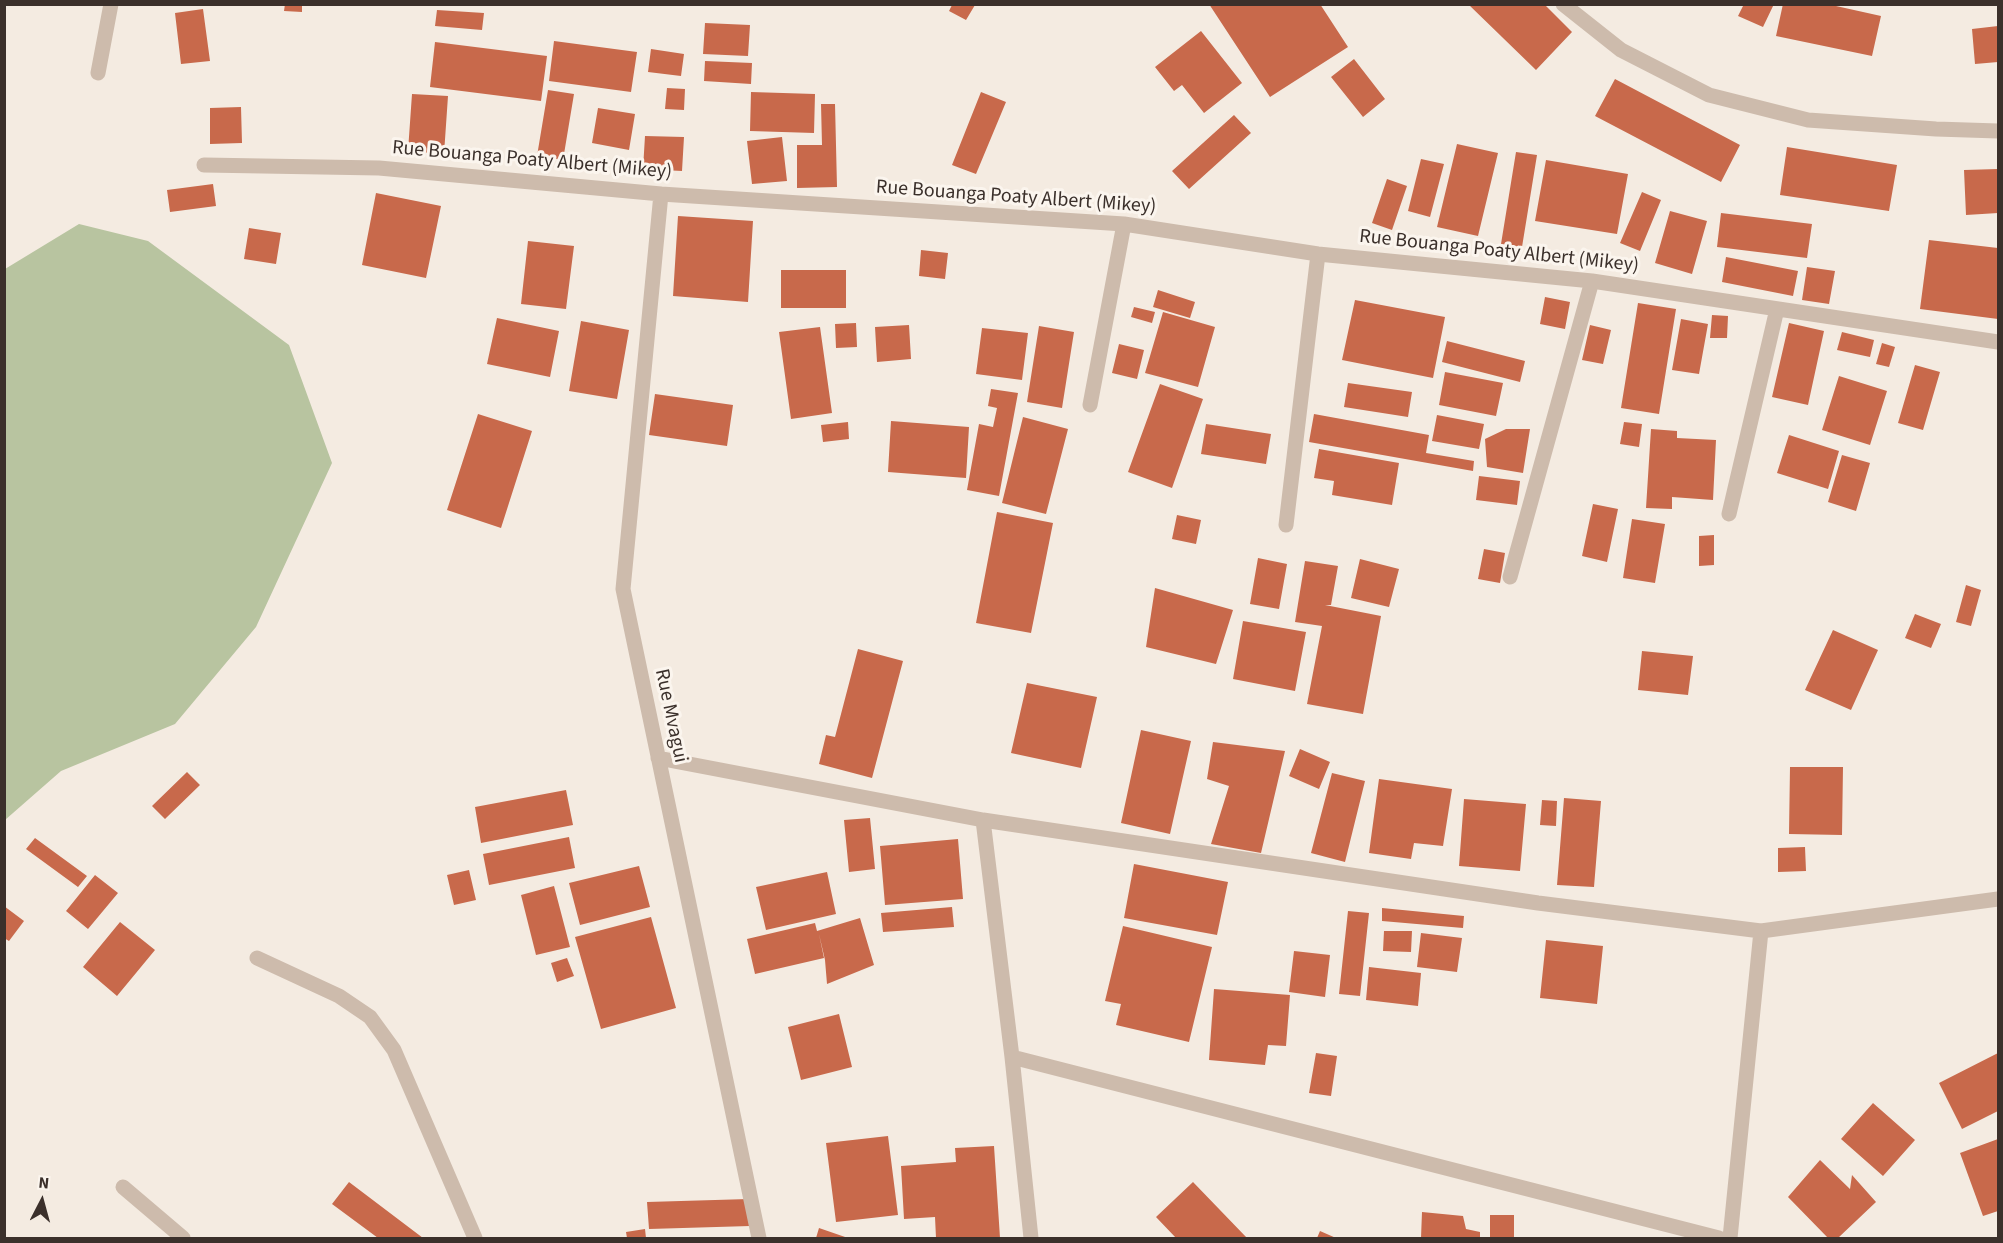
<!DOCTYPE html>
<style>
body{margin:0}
#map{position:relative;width:2003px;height:1243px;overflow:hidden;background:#f4ebe1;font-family:"Source Sans 3",sans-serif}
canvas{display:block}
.frame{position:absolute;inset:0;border:6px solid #3b302b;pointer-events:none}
.north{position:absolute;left:12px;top:1171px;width:60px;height:60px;-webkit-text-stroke:4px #fbf5ee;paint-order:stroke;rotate:6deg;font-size:16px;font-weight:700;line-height:24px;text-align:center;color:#3b302b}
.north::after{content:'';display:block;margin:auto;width:21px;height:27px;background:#3b302b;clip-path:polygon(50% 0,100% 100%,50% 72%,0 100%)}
</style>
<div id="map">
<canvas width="2003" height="1243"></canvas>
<div class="frame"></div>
<div class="north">N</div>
</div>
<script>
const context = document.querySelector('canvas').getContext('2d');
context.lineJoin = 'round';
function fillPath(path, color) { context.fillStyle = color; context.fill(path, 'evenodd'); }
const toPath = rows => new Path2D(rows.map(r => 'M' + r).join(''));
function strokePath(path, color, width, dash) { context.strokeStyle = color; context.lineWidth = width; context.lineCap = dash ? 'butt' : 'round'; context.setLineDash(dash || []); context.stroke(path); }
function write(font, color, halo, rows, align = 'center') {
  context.font = font + ' "Source Sans 3",sans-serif'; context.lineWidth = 6; context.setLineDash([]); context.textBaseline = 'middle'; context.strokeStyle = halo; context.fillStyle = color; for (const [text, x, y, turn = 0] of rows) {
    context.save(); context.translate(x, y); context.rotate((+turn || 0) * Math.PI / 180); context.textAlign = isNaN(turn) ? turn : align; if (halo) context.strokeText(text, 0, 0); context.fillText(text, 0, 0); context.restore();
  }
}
const green = toPath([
 [79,224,148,241,289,345,332,463,256,627,175,724,61,771,5,820,5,269]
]);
const building = toPath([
 [285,4,302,4,302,12,284,11],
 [1209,4,1320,4,1348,47,1270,97],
 [1468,4,1544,4,1572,32,1536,70],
 [1744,4,1774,4,1763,27,1738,16],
 [1783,4,1827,4,1881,16,1872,56,1776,36],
 [952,5,975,5,966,20,949,11],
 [203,9,210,61,181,64,175,13],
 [437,10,484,13,482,30,435,26],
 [705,23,750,25,748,56,703,54],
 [1998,26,1998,62,1975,64,1972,29],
 [1201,31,1242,83,1204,113,1182,85,1174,91,1155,67],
 [554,41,637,52,631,92,549,81],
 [435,42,547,56,541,101,430,87],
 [651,49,684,54,681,76,648,72],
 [1354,59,1385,99,1363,117,1331,77],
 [705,61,752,63,751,84,704,81],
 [1615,79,1740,145,1721,182,1595,116],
 [667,88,685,89,684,110,665,109],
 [548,90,574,94,563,160,537,156],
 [751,92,815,94,814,133,750,131],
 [981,92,1006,102,976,174,952,165],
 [412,94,448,96,444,154,408,151],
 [821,104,835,104,837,187,797,188,797,145,822,145],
 [241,107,242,143,210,144,210,108],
 [598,108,635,114,629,150,592,143],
 [1234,115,1251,133,1189,189,1172,171],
 [645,136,684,137,682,171,643,169],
 [782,137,787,181,752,184,747,141],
 [1457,144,1498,153,1478,236,1437,227],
 [1787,147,1897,165,1889,211,1780,195],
 [1516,152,1537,155,1522,247,1501,244],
 [1421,159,1444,164,1430,217,1408,211],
 [1546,160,1628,174,1617,234,1535,221],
 [1998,169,1998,213,1966,215,1964,170],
 [1387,179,1407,186,1392,230,1372,223],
 [213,184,216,206,170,212,167,190],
 [1642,192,1661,200,1640,251,1620,243],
 [376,193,441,206,426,278,362,265],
 [1670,211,1707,221,1692,274,1655,263],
 [1721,213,1812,224,1807,258,1717,247],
 [678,216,753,221,748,302,673,296],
 [249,228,281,233,276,264,244,259],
 [1929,240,1998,248,1998,319,1920,309],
 [528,241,574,246,566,309,521,304],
 [921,250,948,253,945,279,919,276],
 [1726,257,1798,271,1793,296,1722,282],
 [1807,267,1835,271,1829,304,1802,300],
 [781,270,846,270,846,308,781,308],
 [1158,290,1195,302,1190,318,1153,307],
 [1545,297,1570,302,1565,329,1540,324],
 [1355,300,1445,317,1433,378,1342,360],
 [1638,303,1676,309,1659,414,1621,408],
 [1134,307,1155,312,1152,323,1131,317],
 [1163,312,1215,327,1198,387,1145,373],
 [1712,315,1728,316,1727,338,1710,338],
 [497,318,559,331,550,377,487,364],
 [1681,319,1708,324,1699,374,1672,370],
 [581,321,629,330,617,399,569,391],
 [856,323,857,347,836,348,835,324],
 [1789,323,1824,331,1808,405,1772,397],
 [909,325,911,359,877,362,875,327],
 [1590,325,1611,330,1603,364,1582,360],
 [1039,326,1074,332,1062,408,1027,402],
 [820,327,832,413,791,419,779,332],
 [982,328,1028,333,1022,380,976,374],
 [1842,332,1874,340,1870,357,1837,350],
 [1447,341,1525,361,1520,382,1442,362],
 [1882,343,1895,347,1889,367,1876,364],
 [1119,344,1144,350,1137,379,1112,373],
 [1915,365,1940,372,1923,430,1898,423],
 [1445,372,1503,383,1496,416,1439,405],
 [1839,376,1887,391,1870,445,1822,430],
 [1348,383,1412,392,1408,417,1344,407],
 [1160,384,1203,399,1172,488,1128,472],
 [991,389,1018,393,999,496,967,490,979,424,993,427,997,408,988,406],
 [655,394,733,405,727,446,649,435],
 [478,414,532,431,501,528,447,510],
 [1314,414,1429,435,1426,453,1474,461,1473,471,1309,442],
 [1437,415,1484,424,1479,449,1432,441],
 [1023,417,1068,429,1046,514,1002,503],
 [891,421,969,427,966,478,888,472],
 [848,422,849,439,823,442,821,425],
 [1624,422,1642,424,1639,447,1620,444],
 [1206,424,1271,434,1266,464,1201,454],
 [1506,429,1530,429,1523,473,1487,467,1485,439],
 [1651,429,1677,431,1677,438,1716,440,1713,500,1672,497,1672,509,1646,508],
 [1789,435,1839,451,1828,489,1777,473],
 [1319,449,1399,463,1392,505,1332,495,1334,481,1314,478],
 [1842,455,1870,463,1856,511,1828,502],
 [1479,476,1520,481,1517,505,1476,500],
 [1593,504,1618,509,1607,562,1582,556],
 [997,512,1053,523,1031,633,976,623],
 [1177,515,1201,520,1196,544,1172,539],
 [1632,519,1665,524,1655,583,1623,578],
 [1714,535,1714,565,1699,566,1699,536],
 [1484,549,1505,553,1500,583,1478,579],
 [1258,558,1287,564,1279,609,1250,604],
 [1360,559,1399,569,1389,607,1351,598],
 [1305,561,1338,566,1331,605,1325,605,1381,616,1363,714,1307,704,1322,626,1295,622],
 [1966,585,1981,590,1971,626,1956,622],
 [1155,588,1233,610,1216,664,1146,647],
 [1915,614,1941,624,1931,648,1905,638],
 [1243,621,1306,632,1295,691,1233,679],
 [1833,630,1878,650,1851,710,1805,690],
 [858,649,903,661,872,778,819,764,826,735,835,737],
 [1642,651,1693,656,1688,695,1638,690],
 [1027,683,1097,697,1081,768,1011,753],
 [1141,730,1191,741,1170,834,1121,823],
 [1213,742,1285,751,1261,853,1211,844,1229,786,1207,779],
 [1300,749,1330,762,1319,789,1289,776],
 [1790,767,1843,767,1842,835,1789,834],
 [187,772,200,785,165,819,152,806],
 [1332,773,1365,781,1345,862,1311,853],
 [1379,779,1452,789,1443,846,1414,843,1411,859,1369,853],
 [566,790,573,825,481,843,475,807],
 [1564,798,1601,801,1594,887,1557,885],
 [1464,799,1526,804,1520,871,1459,866],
 [1542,800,1557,801,1556,826,1540,825],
 [870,818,875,869,849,872,844,820],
 [569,837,575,868,489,885,483,854],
 [35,838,87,876,78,887,26,849],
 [958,839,963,899,885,905,880,846],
 [1805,847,1806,871,1778,872,1778,848],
 [1134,864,1228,882,1217,935,1124,918],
 [639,866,650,907,580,925,569,883],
 [469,870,476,900,454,905,447,875],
 [827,872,836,914,766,930,756,887],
 [95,875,118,893,88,929,66,911],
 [554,886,570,947,536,955,521,895],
 [4,906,24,921,9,941,4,938],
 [952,907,954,927,883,932,881,913],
 [1382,908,1464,916,1463,928,1382,921],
 [1348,911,1369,913,1360,996,1339,994],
 [651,917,676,1008,601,1029,575,937],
 [860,918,874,965,827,984,825,960,819,934,824,958,755,974,747,939,815,923,817,931],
 [120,922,155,950,117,996,83,967],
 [1123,926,1212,947,1189,1042,1116,1025,1121,1004,1105,1001],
 [1384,931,1412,931,1411,952,1383,951],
 [1421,933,1462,938,1457,972,1417,967],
 [1546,940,1603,946,1597,1004,1540,998],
 [1294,951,1330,955,1325,997,1289,992],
 [567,958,574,976,557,982,551,963],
 [1369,967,1421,973,1418,1006,1366,1000],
 [1214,989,1290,995,1286,1046,1268,1045,1265,1065,1209,1060],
 [839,1014,852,1067,801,1080,788,1027],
 [1316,1053,1337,1056,1331,1096,1309,1093],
 [1998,1053,1998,1111,1962,1129,1939,1083],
 [1873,1103,1915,1140,1883,1176,1841,1139],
 [888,1136,898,1215,836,1222,826,1143],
 [1998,1139,1998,1211,1983,1216,1960,1153],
 [994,1146,1000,1238,936,1238,935,1217,904,1219,901,1166,956,1162,955,1148],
 [1820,1160,1850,1189,1852,1175,1876,1202,1838,1238,1828,1238,1788,1197],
 [349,1182,423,1238,378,1238,332,1204],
 [1193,1182,1247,1238,1176,1238,1156,1217],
 [749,1199,750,1226,649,1229,647,1202],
 [1422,1212,1463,1216,1466,1229,1480,1232,1480,1238,1421,1238],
 [1490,1215,1514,1215,1514,1238,1490,1238],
 [819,1228,848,1238,816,1238],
 [645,1229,646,1238,627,1238,626,1232],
 [1320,1231,1336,1238,1317,1238]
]);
const minor = toPath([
 [1563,4,1621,50,1709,95,1808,120,1936,129,1998,131],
 [98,73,111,4],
 [204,165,379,168,661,194,1124,224,1318,254,1592,281,1998,342],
 [661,194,623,589,759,1238],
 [1090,405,1124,224],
 [1729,514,1777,309],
 [1286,525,1318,254],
 [1510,577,1592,281],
 [658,758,983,820,1538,903,1761,931,1998,899],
 [983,820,1012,1057,1031,1238],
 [257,958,339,996,370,1017,394,1050,475,1238],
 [1012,1057,1719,1238],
 [123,1187,183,1238],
 [1730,1238,1761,931]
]);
const streetNames = [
 ["Rue Bouanga Poaty Albert (Mikey)",532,161,5],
 ["Rue Bouanga Poaty Albert (Mikey)",1016,198,4],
 ["Rue Bouanga Poaty Albert (Mikey)",1499,252,6],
 ["Rue Mvagui",670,716,78]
];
fillPath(green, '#b8c4a0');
fillPath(building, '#c8694b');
strokePath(minor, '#cdbbac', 15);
write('20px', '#3b302b', '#fbf5ee', streetNames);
</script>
